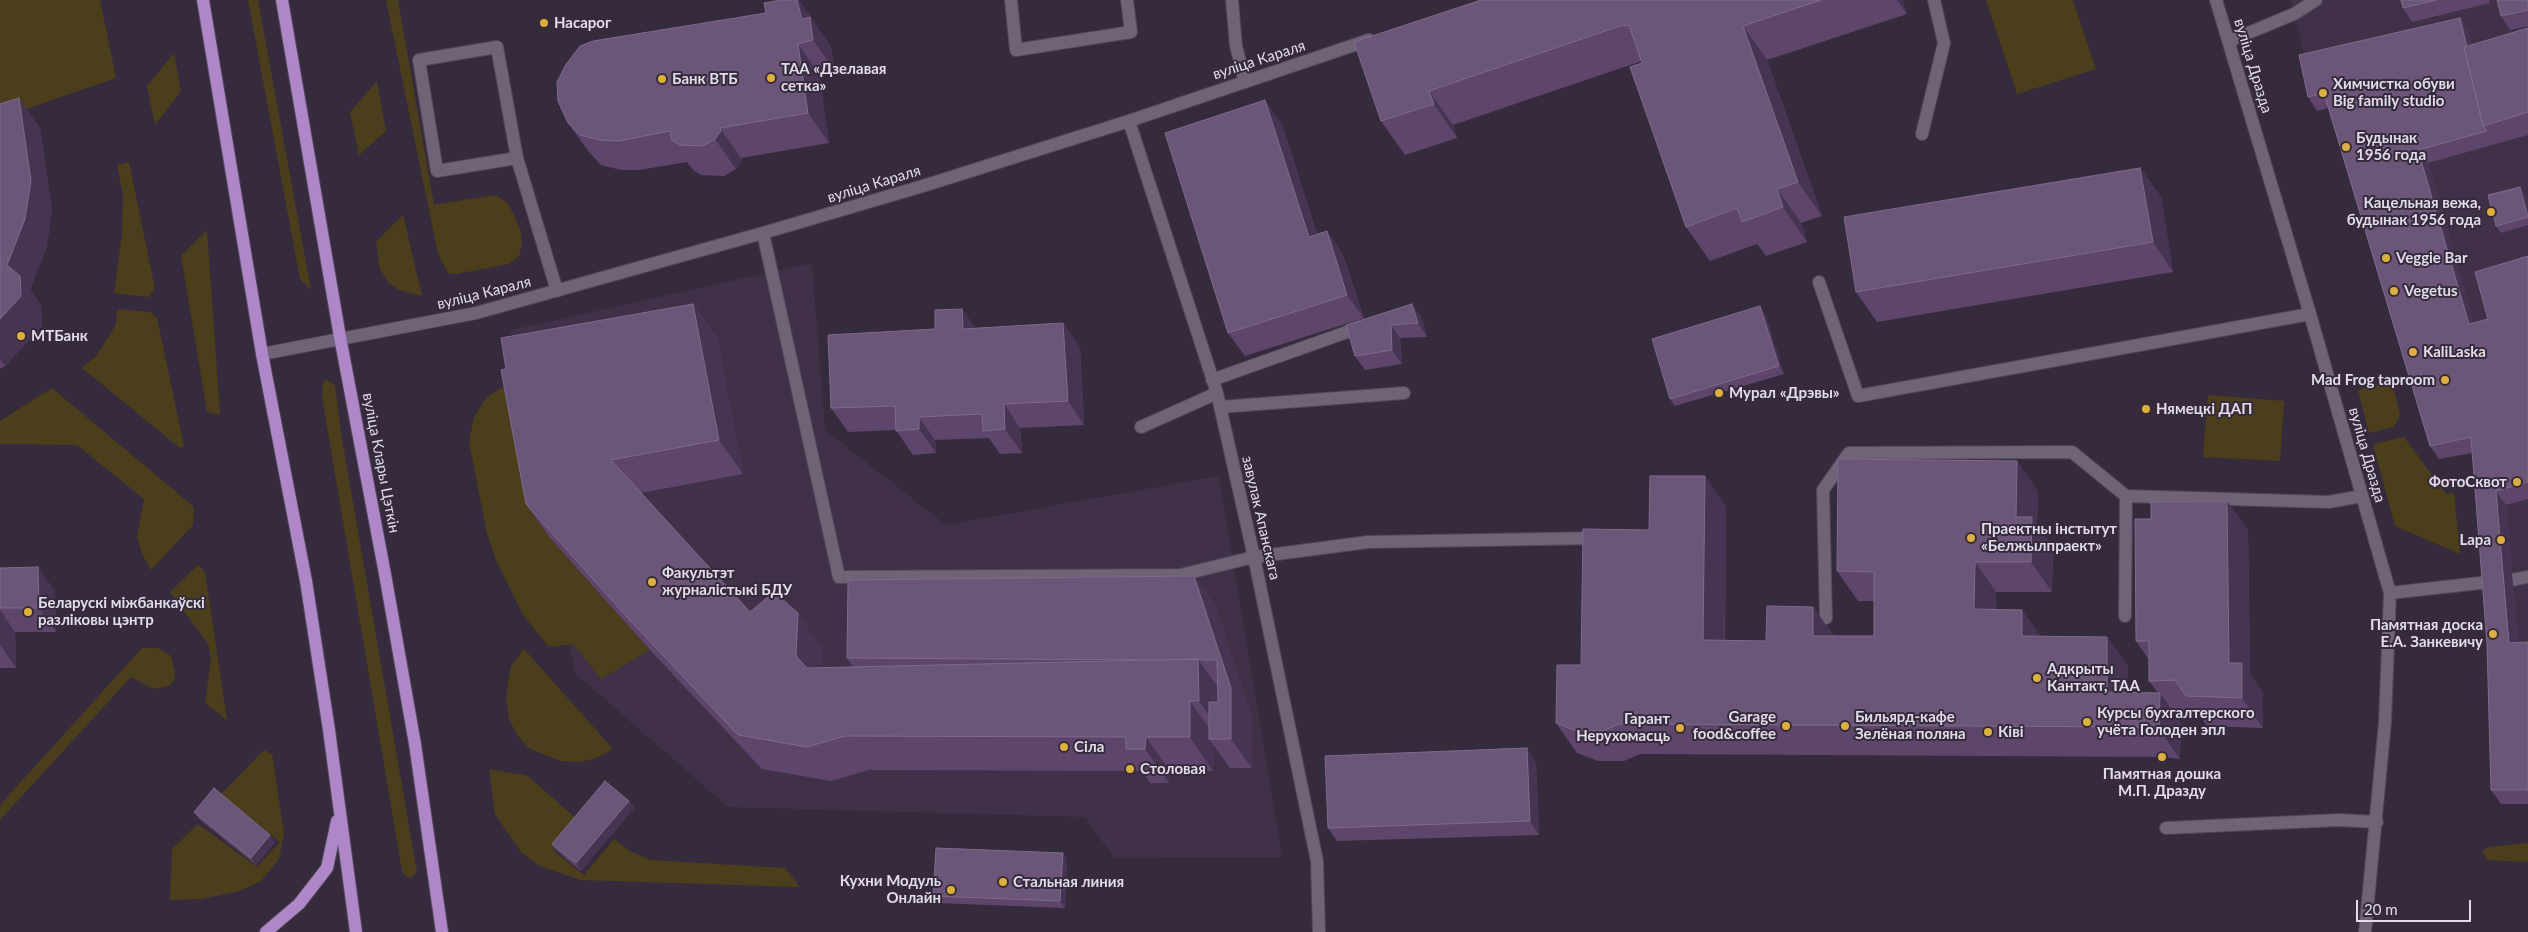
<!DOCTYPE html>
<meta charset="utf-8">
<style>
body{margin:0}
#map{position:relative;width:2528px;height:932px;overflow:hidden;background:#362b3d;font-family:Lato,sans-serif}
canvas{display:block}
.scale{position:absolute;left:2356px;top:900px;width:115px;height:22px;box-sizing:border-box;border:2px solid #e3dce8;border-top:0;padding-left:6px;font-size:15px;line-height:18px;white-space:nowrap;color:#e3dce8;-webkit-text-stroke:4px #362b3d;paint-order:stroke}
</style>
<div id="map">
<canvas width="2528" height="932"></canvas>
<div class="scale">20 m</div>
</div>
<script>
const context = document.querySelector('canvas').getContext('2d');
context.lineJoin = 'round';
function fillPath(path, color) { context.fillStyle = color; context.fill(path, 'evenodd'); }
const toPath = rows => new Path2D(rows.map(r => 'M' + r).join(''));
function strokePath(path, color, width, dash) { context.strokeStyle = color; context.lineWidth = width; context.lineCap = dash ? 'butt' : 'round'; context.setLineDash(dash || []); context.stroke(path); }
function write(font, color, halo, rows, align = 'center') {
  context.font = font + ' Lato,sans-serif'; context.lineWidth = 4; context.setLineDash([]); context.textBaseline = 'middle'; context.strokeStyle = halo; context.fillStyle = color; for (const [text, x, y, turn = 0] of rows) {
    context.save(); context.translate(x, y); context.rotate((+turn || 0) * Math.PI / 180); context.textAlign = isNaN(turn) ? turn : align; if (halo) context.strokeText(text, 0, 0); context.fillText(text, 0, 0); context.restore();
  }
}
const built = toPath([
 [2291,0,2528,0,2528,804,2501,804,2496,657,2480,451,2439,459,2333,107,2317,111],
 [812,263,825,430,946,525,1219,476,1282,857,1114,858,1085,817,728,807,575,673,511,330]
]);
const green = toPath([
 [0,0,100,0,116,78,0,118],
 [248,0,258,0,311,290,300,279],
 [386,0,398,0,434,205,495,195,508,203,521,231,522,245,519,256,509,264,456,274,448,273,438,254],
 [1986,0,2073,0,2096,69,2017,94],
 [174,53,181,91,155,125,147,86],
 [377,81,386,131,359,155,350,112],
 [129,162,155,289,148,297,114,293,122,233,123,196,117,165],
 [403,215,422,296,399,290,389,283,380,269,376,242],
 [207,230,220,415,207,412,181,256],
 [117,309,150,312,157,318,184,446,180,448,82,368,96,356,108,338,116,324],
 [525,372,550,538,650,650,601,679,573,644,549,647,523,615,496,560,487,533,469,442,474,417,487,397],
 [326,379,335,385,341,433,417,872,411,878,406,877,402,871,322,397,323,383],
 [2392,381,2400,415,2394,427,2369,433,2358,390],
 [52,388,194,507,193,525,151,570,142,554,137,536,144,499,77,445,0,444,0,421],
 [2208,395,2284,401,2280,461,2203,457],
 [2404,437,2446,494,2454,493,2460,554,2395,526,2373,444],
 [198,565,205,572,227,720,205,703,211,660,208,644,170,592],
 [142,648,158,648,171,656,175,673,174,680,169,686,152,689,131,677,0,820,0,805],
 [524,649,613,749,596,758,581,762,561,761,530,749,517,735,509,719,506,697,511,666],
 [264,750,272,754,284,833,279,859,261,881,240,891,200,899,170,900,172,849,198,824,257,867,280,842,221,794],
 [489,769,528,776,579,821,554,851,584,875,614,839,630,851,650,860,785,868,800,887,580,880,540,866,521,852,495,814],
 [2528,843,2528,862,2487,860,2482,851,2489,847]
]);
const minor = toPath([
 [1011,0,1016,50,1131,32,1127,0],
 [1232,0,1236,46,1245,81],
 [2216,0,2310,314,2390,593,2385,722,2365,932],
 [2229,41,2294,14,2316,0],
 [1129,121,1217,393,1254,557,1317,861,1319,932],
 [1922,134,1944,43,1934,0],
 [517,158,437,171,419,60,497,47,517,158,557,291],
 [763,233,839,577,1180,575,1254,557,1368,542,1598,538],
 [1819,282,1858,396,2310,314],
 [262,354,476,313,763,233,923,186,1129,121,1369,40],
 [1212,380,1364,326],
 [1220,407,1404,393],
 [1141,427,1217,393],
 [2511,580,2528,577],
 [2390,593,2489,582],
 [2125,616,2126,496,2329,502,2362,496],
 [1826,618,1823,490,1849,453,2072,452,2126,496],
 [2166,828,2339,820,2377,822]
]);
const major = toPath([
 [203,0,262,354,306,581,329,730,356,932],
 [282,0,340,337,385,574,415,744,442,932],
 [266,932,299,904,327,868,337,821]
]);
const wall = toPath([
 [781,0,799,0,831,47,834,69,819,74,829,143,741,158,742,161,736,169,724,176,701,175,693,170,687,162,639,170,621,170,601,165,589,152,568,123,766,13],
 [1481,0,1902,0,1907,14,1767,60,1822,216,1801,223,1807,242,1766,256,1757,244,1710,261,1686,227,1642,61,1453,125,1457,138,1405,155,1381,121],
 [2401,0,2489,0,2490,3,2412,22,2403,8],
 [2528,0,2528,26,2510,30,2501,16],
 [2460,18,2469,32,2472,45,2528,28,2528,135,2428,163,2474,323,2488,319,2528,256,2528,499,2506,505,2518,643,2528,642,2528,804,2501,804,2491,790,2487,644,2472,453,2439,459,2430,446,2328,108,2317,111,2308,97],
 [0,104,40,128,52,211,46,249,30,289,41,306,42,326,5,366,0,369],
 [1282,124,1317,234,1327,231,1343,255,1364,318,1245,356,1228,333],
 [2140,168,2161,197,2173,272,1877,322,1856,292],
 [2525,194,2528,206,2528,225,2501,233,2496,226],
 [693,304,717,338,743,474,641,493,750,612,822,647,821,668,853,667,847,658,1194,576,1215,605,1252,718,1252,768,1230,768,1214,746,1213,771,1170,771,1169,783,1150,783,1142,771,869,770,831,781,762,769,650,650,550,538,526,504,506,369],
 [962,309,975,328,1080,347,1084,425,1020,428,1022,453,1000,454,989,438,935,440,936,453,913,455,896,430,848,432,831,408],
 [1765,314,1784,374,1675,406,1670,399],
 [1422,318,1427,337,1400,338,1402,364,1365,370,1355,356,1346,325],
 [2038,491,2037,525,2053,547,2052,592,1996,592,1996,610,2041,636,2107,637,2128,667,2128,693,2158,693,2149,681,2149,660,2136,641,2151,519,2227,501,2248,531,2250,674,2263,693,2263,728,2207,726,2196,710,2172,711,2181,723,2180,759,2162,757,1640,754,1624,761,1598,761,1577,753,1556,723,1581,665,1649,530,1726,506,1725,641,1766,641,1813,607,1834,636,1874,636,1874,601,1858,601,1837,571],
 [0,568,55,591,56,632,15,632,16,668,0,668],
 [1536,762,1539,835,1337,841,1328,828],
 [629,801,634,808,581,871,557,851,552,844],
 [194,812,275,842,256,865,199,819],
 [1063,853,1067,860,1065,908,938,903,933,896]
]);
const shadedWall = toPath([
 [797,0,799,0,831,47,834,69,813,40,802,19],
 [1897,0,1902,0,1907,14],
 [2460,18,2469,32,2491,123,2485,125],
 [1743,26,1767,60,1822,216,1798,182],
 [798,44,819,74,829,143,808,113],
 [1429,91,1453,125,1457,138,1434,104],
 [19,98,40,128,52,211,46,249,30,289,41,306,42,326,5,366,0,359,0,319,7,265],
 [1265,100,1282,124,1326,261,1309,237],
 [720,128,741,158,742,161,736,169,715,139],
 [2418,150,2428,163,2479,338,2469,324],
 [2140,168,2161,197,2173,272,2153,242],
 [2520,187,2525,194,2528,206,2528,217],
 [1777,189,1801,223,1807,242,1783,207],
 [1327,231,1343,255,1364,318,1347,295],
 [693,304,717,338,743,474,719,440],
 [1412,304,1422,318,1427,337,1418,323],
 [1760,306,1765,314,1784,374,1779,366],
 [962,309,978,332,963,329],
 [1063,323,1080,347,1084,425,1068,401],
 [1391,325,1400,338,1402,364,1392,350],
 [1004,404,1020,428,1022,453,1005,429],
 [919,417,935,440,936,453,919,429],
 [2017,461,2038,491,2037,525,2053,547,2052,592,2031,562,2016,517],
 [1705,476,1726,506,1724,670,1703,640],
 [2496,491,2506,505,2519,657,2509,643],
 [2227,501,2248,531,2250,674,2263,693,2263,728,2242,698,2229,663],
 [1975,562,1996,592,1995,639,1974,609],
 [38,567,55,591,56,632,39,608],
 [1194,576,1215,605,1252,718,1252,768,1231,739,1231,688],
 [1813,607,1834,636,1813,636],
 [0,610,15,632,16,668,0,645],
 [2022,610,2043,639,2022,636],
 [798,613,822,647,820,690,796,656],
 [2107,637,2128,667,2128,722,2107,692],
 [1198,659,1222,693,1222,735,1199,701],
 [2160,693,2181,723,2180,759,2159,729],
 [1190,701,1214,735,1209,739,1214,746,1213,771,1190,737],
 [1146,737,1170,771,1169,783,1145,749],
 [1527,748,1536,762,1539,835,1530,821],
 [629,801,634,808,581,871,576,863],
 [270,835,275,842,256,865,251,858],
 [1063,853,1067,860,1065,908,1060,901]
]);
const building = toPath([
 [781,0,797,0,802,19,810,17,813,40,798,44,808,113,720,128,721,131,715,139,703,146,680,145,672,140,670,131,618,141,600,140,580,135,568,123,558,101,557,82,565,66,580,46,593,41,766,13,764,3,781,0],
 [1481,0,1821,0,1743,26,1798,182,1777,189,1783,207,1742,222,1737,208,1686,227,1630,67,1642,63,1629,25,1620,26,1429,91,1434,104,1381,121,1354,42,1481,0],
 [2401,0,2436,0,2403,8,2401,0],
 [2497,0,2528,0,2528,10,2501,16,2497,0],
 [2460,18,2467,47,2464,47,2483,126,2487,131,2418,150,2469,324,2488,319,2475,272,2528,256,2528,482,2496,491,2509,643,2528,642,2528,790,2491,790,2487,644,2471,437,2430,446,2324,93,2308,97,2299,55,2460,18],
 [2528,28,2528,112,2483,126,2464,47,2528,28],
 [19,98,31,181,25,219,7,265,20,276,21,296,0,319,0,104,19,98],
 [1265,100,1309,237,1327,231,1347,295,1228,333,1165,133,1265,100],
 [2140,168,2153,242,1856,292,1844,217,2140,168],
 [2520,187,2528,217,2496,226,2488,195,2520,187],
 [693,304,719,440,611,460,750,612,774,592,798,613,796,656,807,668,1198,659,1199,701,1190,701,1190,737,1146,737,1145,749,1126,749,1126,737,845,736,807,747,738,735,626,616,526,504,501,370,506,369,501,338,693,304],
 [1412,304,1418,323,1391,325,1392,350,1355,356,1346,325,1412,304],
 [1760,306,1779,366,1670,399,1652,339,1760,306],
 [962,309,963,329,1063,323,1068,401,1004,404,1005,429,983,431,982,414,919,417,919,429,896,431,895,406,831,408,828,335,935,329,935,310,962,309],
 [1838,459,2017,461,2016,517,2032,517,2031,562,1975,562,1974,609,2022,610,2022,636,2107,637,2107,692,2160,693,2159,729,2141,727,1619,724,1603,731,1577,731,1556,723,1557,665,1581,665,1583,529,1649,530,1650,476,1705,476,1703,640,1766,641,1767,606,1813,607,1813,636,1874,636,1874,572,1837,571,1838,459],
 [2227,501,2229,663,2242,663,2242,698,2186,696,2175,680,2149,681,2149,641,2136,641,2135,519,2151,519,2151,502,2227,501],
 [38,567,39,608,0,608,0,568,38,567],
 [1194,576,1231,688,1231,739,1209,739,1209,702,1218,702,1217,660,1199,660,1198,659,1160,660,847,658,848,580,1194,576],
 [1527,748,1530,821,1328,828,1325,756,1527,748],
 [605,781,629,801,576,863,552,844,605,781],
 [214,788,270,835,251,858,194,812,214,788],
 [936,848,1063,853,1060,901,933,896,936,848]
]);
const markers = [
 [544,23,5,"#ddb133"],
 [771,78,5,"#ddb133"],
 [662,79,5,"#ddb133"],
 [2323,93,5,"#ddb133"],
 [2346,147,5,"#ddb133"],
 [2491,212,5,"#ddb133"],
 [2386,258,5,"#ddb133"],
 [2394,291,5,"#ddb133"],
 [21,336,5,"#ddb133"],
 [2413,352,5,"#ddb133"],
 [2445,380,5,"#ddb133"],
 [1719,393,5,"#ddb133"],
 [2146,409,5,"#ddb133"],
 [2517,482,5,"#ddb133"],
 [1971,538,5,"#ddb133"],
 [2501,540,5,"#ddb133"],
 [652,582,5,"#ddb133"],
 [28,612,5,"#ddb133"],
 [2493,634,5,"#ddb133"],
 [2037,678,5,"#ddb133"],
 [2087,722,5,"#ddb133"],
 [1786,726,5,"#ddb133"],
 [1845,726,5,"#ddb133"],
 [1680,728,5,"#ddb133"],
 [1988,732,5,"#ddb133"],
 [1064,747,5,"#ddb133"],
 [2162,757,5,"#ddb133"],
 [1130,769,5,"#ddb133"],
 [1003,882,5,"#ddb133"],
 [951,890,5,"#ddb133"]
];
const poiNames = [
 ["Насарог",554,23],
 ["ТАА «Дзелавая",781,69],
 ["сетка»",781,86],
 ["Банк ВТБ",672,79],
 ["Химчистка обуви",2333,84],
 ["Big family studio",2333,101],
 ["Будынак",2356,138],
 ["1956 года",2356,155],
 ["Кацельная вежа,",2481,203,"right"],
 ["будынак 1956 года",2481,220,"right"],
 ["Veggie Bar",2396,258],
 ["Vegetus",2404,291],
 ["МТБанк",31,336],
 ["KaliLaska",2423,352],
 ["Mad Frog taproom",2435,380,"right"],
 ["Мурал «Дрэвы»",1729,393],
 ["Нямецкі ДАП",2156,409],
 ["ФотоСквот",2507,482,"right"],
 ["Праектны інстытут",1981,529],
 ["«Белжылпраект»",1981,546],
 ["Lapa",2491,540,"right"],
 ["Факультэт",662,573],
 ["журналістыкі БДУ",662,590],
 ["Беларускі міжбанкаўскі",38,603],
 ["разліковы цэнтр",38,620],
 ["Памятная доска",2483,625,"right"],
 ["Е.А. Занкевичу",2483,642,"right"],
 ["Адкрыты",2047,669],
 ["Кантакт, ТАА",2047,686],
 ["Курсы бухгалтерского",2097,713],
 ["учёта Голоден эпл",2097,730],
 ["Garage",1776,717,"right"],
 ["food&coffee",1776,734,"right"],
 ["Бильярд-кафе",1855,717],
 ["Зелёная поляна",1855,734],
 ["Гарант",1670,719,"right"],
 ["Нерухомасць",1670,736,"right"],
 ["Ківі",1998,732],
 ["Сіла",1074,747],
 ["Столовая",1140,769],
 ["Памятная дошка",2162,774,"center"],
 ["М.П. Дразду",2162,791,"center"],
 ["Кухни Модуль",941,881,"right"],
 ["Онлайн",941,898,"right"],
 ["Стальная линия",1013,882]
];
const streetNames = [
 ["вуліца Караля",1259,60,-18],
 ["вуліца Дразда",2253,66,73],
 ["вуліца Караля",874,184,-17],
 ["вуліца Караля",484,293,-14],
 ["вуліца Дразда",2367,455,74],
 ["вуліца Клары Цэткін",381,463,79],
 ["завулак Апанскага",1261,518,77]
];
fillPath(built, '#403149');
fillPath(green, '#4b3e1b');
strokePath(minor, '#504756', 14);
strokePath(major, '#504756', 14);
strokePath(minor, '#706378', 12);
strokePath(major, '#af86c8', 12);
fillPath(wall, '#5d456b');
fillPath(shadedWall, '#473453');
fillPath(building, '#6b5679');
strokePath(building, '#7e6b8a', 1);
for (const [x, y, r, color] of markers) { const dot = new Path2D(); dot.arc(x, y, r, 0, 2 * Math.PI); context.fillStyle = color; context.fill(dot); strokePath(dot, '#362b3d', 2); }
write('bold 15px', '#e3dce8', '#362b3d', poiNames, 'left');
write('15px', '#e3dce8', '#362b3d', streetNames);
</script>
